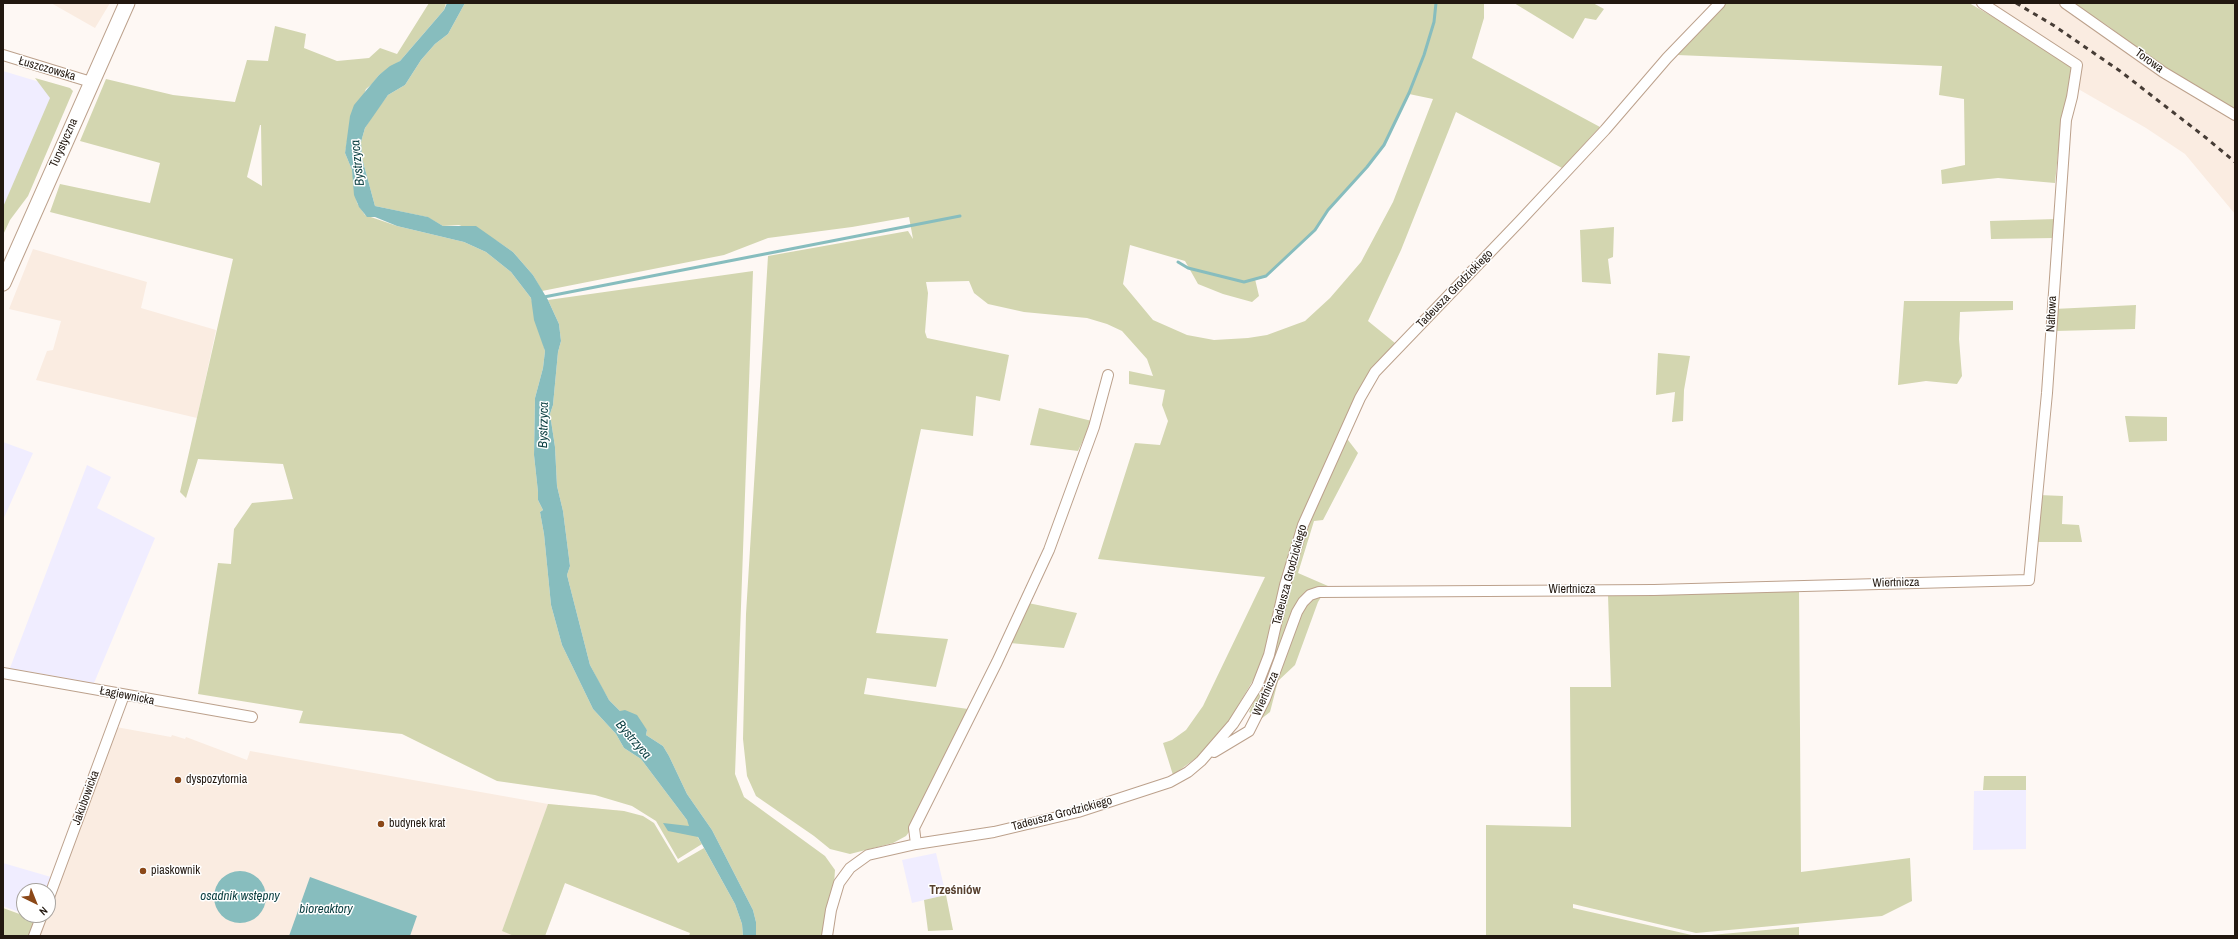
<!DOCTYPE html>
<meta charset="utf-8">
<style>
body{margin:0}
#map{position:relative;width:2238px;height:939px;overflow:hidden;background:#fef8f4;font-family:"Archivo Narrow",sans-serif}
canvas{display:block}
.frame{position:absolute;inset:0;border:4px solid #221810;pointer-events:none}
.north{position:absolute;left:16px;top:883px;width:40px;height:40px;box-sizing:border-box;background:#fff;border:1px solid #a7a39f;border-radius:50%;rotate:137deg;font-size:11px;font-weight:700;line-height:16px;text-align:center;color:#221810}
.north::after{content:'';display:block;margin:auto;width:14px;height:18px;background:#8b4818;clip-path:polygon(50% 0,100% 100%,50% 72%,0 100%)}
</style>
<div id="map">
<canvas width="2238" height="939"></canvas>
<div class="frame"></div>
<div class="north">N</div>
</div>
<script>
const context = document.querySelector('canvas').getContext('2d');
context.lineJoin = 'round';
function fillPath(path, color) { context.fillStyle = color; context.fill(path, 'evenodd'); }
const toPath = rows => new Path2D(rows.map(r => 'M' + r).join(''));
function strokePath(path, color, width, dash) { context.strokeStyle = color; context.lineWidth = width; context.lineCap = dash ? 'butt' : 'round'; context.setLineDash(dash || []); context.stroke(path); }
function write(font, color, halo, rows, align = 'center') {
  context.font = font + ' "Archivo Narrow",sans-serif'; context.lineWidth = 3; context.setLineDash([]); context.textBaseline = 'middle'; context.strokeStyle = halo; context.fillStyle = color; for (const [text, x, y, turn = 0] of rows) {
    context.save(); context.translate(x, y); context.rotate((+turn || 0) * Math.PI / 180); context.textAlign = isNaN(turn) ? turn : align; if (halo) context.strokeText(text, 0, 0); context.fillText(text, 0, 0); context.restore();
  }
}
const commercial = toPath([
 [3,71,63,89,3,219],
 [3,442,33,453,3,520],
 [87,465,111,477,97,508,155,538,94,683,10,668],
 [2026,790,2026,849,1973,850,1974,791],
 [936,853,946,895,912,903,902,860],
 [3,863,51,877,47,891,24,891,24,914,3,906]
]);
const built = toPath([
 [51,3,110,3,95,28],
 [1982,3,2057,3,2141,59,2170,83,2182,87,2235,118,2235,214,2185,154,2146,128,2073,86],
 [33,249,147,282,141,308,216,330,197,418,36,380,47,351,53,350,61,321,9,309],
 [116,727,171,737,172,735,185,739,186,737,247,760,250,751,548,804,624,811,690,933,565,883,545,936,38,936,46,915,48,915,48,910]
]);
const green = toPath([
 [429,3,446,3,444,10,400,61,379,75,372,84,366,89,348,136,345,153,352,170,357,203,365,215,397,226,464,242,486,252,511,272,531,298,545,351,543,368,535,398,534,455,538,492,538,500,543,510,540,512,544,534,551,605,562,645,593,709,616,734,624,748,641,759,687,820,702,844,678,859,656,821,632,806,595,795,497,781,402,734,299,723,303,711,198,694,218,563,231,564,234,529,252,503,293,499,283,464,198,459,186,498,180,492,233,259,50,212,60,184,150,203,160,163,80,141,106,79,173,95,235,102,247,60,268,61,275,26,306,34,304,48,337,61,369,58,380,48,397,54],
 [260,125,261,125,262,186,247,177],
 [465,3,1484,3,1484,18,1472,58,1600,127,1562,168,1456,112,1401,250,1368,321,1395,343,1381,359,1344,427,1348,440,1358,453,1323,520,1314,521,1298,573,1328,586,1318,602,1295,665,1278,681,1270,712,1261,719,1249,712,1267,675,1259,670,1229,721,1200,755,1173,775,1163,743,1172,740,1186,730,1203,706,1265,577,1098,559,1135,443,1160,445,1168,421,1162,405,1165,390,1129,384,1129,371,1153,376,1147,359,1122,331,1107,324,1087,318,1024,312,988,304,974,293,969,281,926,282,928,293,925,332,927,338,1009,355,1000,401,976,396,973,436,921,429,876,633,948,639,936,687,867,678,864,694,968,709,912,828,906,836,893,843,850,854,830,849,814,836,756,796,747,776,743,739,746,614,768,256,908,231,913,239,909,217,852,227,768,238,724,255,542,291,533,275,513,252,497,241,459,225,443,226,427,217,375,206,362,158,361,142,365,128,373,115,388,95,405,85,421,60,435,44,448,34],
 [1409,94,1433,99,1393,202,1361,262,1330,298,1305,321,1267,335,1248,338,1214,340,1187,335,1153,320,1123,284,1130,245,1185,261,1198,284,1223,294,1252,302,1259,296,1255,279,1266,276,1315,230,1328,210,1367,167,1384,145],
 [1514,3,1593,3,1604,9,1596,20,1585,18,1573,39],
 [1725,3,1969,3,2077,65,2068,113,2062,113,2055,183,1998,178,1942,184,1941,170,1965,165,1964,99,1939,95,1942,66,1677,55],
 [2073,3,2235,3,2235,111,2158,64,2108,26],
 [35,78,70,88,73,91,28,196,10,220,3,235,3,207,50,98],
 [2056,219,2054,238,1991,239,1990,221],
 [1614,227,1613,257,1608,259,1611,284,1582,282,1580,230],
 [753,271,735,774,744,797,825,856,835,870,834,885,825,917,823,936,756,936,756,922,753,910,712,830,687,794,669,756,663,746,646,735,647,730,642,724,620,711,609,700,602,688,590,665,567,575,570,566,563,511,557,486,555,447,550,414,553,405,558,352,561,341,559,324,548,300],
 [1904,301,2013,301,2013,310,1960,312,1959,339,1962,376,1957,384,1926,381,1898,385],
 [2136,305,2135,329,2055,331,2054,309],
 [1658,353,1690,356,1684,390,1683,421,1672,422,1675,392,1656,395],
 [1039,408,1092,421,1078,451,1030,445],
 [2125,416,2167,417,2167,441,2129,442],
 [2039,495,2063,496,2062,524,2079,525,2082,542,2037,542],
 [1799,590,1801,872,1910,858,1912,901,1882,916,1696,933,1573,904,1573,908,1696,936,1486,936,1486,825,1571,827,1570,687,1611,687,1608,595],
 [1028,603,1077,613,1064,648,1010,643],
 [1984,776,2026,776,2026,790,1983,790],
 [548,804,624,811,643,816,654,823,678,863,704,848,735,904,742,924,743,936,689,936,690,933,565,883,545,936,514,936,502,931],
 [946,895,953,930,928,931,924,900],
 [3,908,36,920,30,936,3,936],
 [1799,927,1799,936,1700,936]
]);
const water = toPath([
 [447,3,465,3,448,34,435,44,421,60,405,85,388,95,365,128,361,142,362,158,375,206,428,217,443,226,476,226,513,252,533,275,548,300,559,324,561,341,558,352,553,405,550,414,555,447,557,486,563,511,570,566,567,575,590,665,609,700,620,711,625,710,637,715,647,730,646,735,663,746,669,756,687,794,712,830,753,910,756,922,756,936,743,936,742,924,735,904,698,837,668,831,663,823,689,826,687,820,641,759,624,748,616,734,593,709,562,645,551,605,544,534,540,512,543,510,538,500,538,492,534,455,535,398,543,368,545,351,534,320,531,298,511,272,486,252,464,242,397,226,375,217,367,217,359,207,354,195,352,170,345,153,350,116,354,105,379,75,390,66,400,61,444,10],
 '214 897a26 26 0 1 1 52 0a26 26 0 1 1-52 0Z',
 [310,877,417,916,410,936,289,936]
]);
const stream = toPath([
 [1178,262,1188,268,1244,282,1266,276,1315,230,1328,210,1367,167,1384,145,1409,93,1424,55,1434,22,1436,3],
 [544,297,960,216]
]);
const minor = toPath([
 [2065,3,2163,72,2235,115],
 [3,55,91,82],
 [3,673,252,717],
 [1210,751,1214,752,1249,731,1265,699,1297,612,1303,602,1310,595,1319,592,1654,590,2029,580,2047,393,2066,120,2072,97,2077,65,1982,3],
 [916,844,914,828,997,662,1049,550,1094,427,1108,375],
 [48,900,124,695],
 [34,936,42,915],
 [827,936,831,910,839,883,850,868,868,855,916,844,994,832,1078,812,1170,782,1188,772,1201,761,1233,724,1257,686,1269,655,1285,585,1303,525,1360,398,1375,372,1520,221,1605,130,1667,58,1720,3]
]);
const secondary = toPath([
 [3,283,127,3]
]);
const rail = toPath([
 [2016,3,2053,25,2120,71,2205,137,2235,162]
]);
const markers = [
 [178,780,4,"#8b4818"],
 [381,824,4,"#8b4818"],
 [143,871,4,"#8b4818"]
];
const streetNames = [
 ["Torowa",2149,61,36],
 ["Łuszczowska",47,69,16],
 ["Turystyczna",64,143,-66],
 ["Tadeusza Grodzickiego",1455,289,-46],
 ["Naftowa",2052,314,-87],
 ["Tadeusza Grodzickiego",1290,575,-75],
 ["Wiertnicza",1896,583,-1],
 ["Wiertnicza",1572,590],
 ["Wiertnicza",1266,694,-66],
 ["Łagiewnicka",127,696,11],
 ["Jakubowicka",86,798,-70],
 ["Tadeusza Grodzickiego",1062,814,-15]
];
const poiNames = [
 ["dyspozytornia",186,780],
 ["budynek krat",389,824],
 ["piaskownik",151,871]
];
const waterNames = [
 ["Bystrzyca",358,163,-96],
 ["Bystrzyca",544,425,-89],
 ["Bystrzyca",633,740,49],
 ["osadnik wstępny",240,897],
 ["bioreaktory",326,910]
];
const neighbourhoodNames = [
 ["Trześniów",955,891]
];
fillPath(commercial, '#f0edff');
fillPath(built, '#faece1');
fillPath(green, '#d3d6b0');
fillPath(water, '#87bdbe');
strokePath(stream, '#87bdbe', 3);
strokePath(minor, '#bca18c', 12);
strokePath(secondary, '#bca18c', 17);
strokePath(minor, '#fff', 10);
strokePath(secondary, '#fff', 15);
strokePath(rail, '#463c35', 3, [5, 5]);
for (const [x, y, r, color] of markers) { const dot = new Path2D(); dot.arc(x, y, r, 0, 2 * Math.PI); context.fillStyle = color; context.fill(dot); strokePath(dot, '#fff', 1.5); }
write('12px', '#221810', '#fff', streetNames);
write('12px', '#221810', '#fff', poiNames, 'left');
write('italic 13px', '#0f4244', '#fff', waterNames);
write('bold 13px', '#57402e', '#fff', neighbourhoodNames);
</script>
